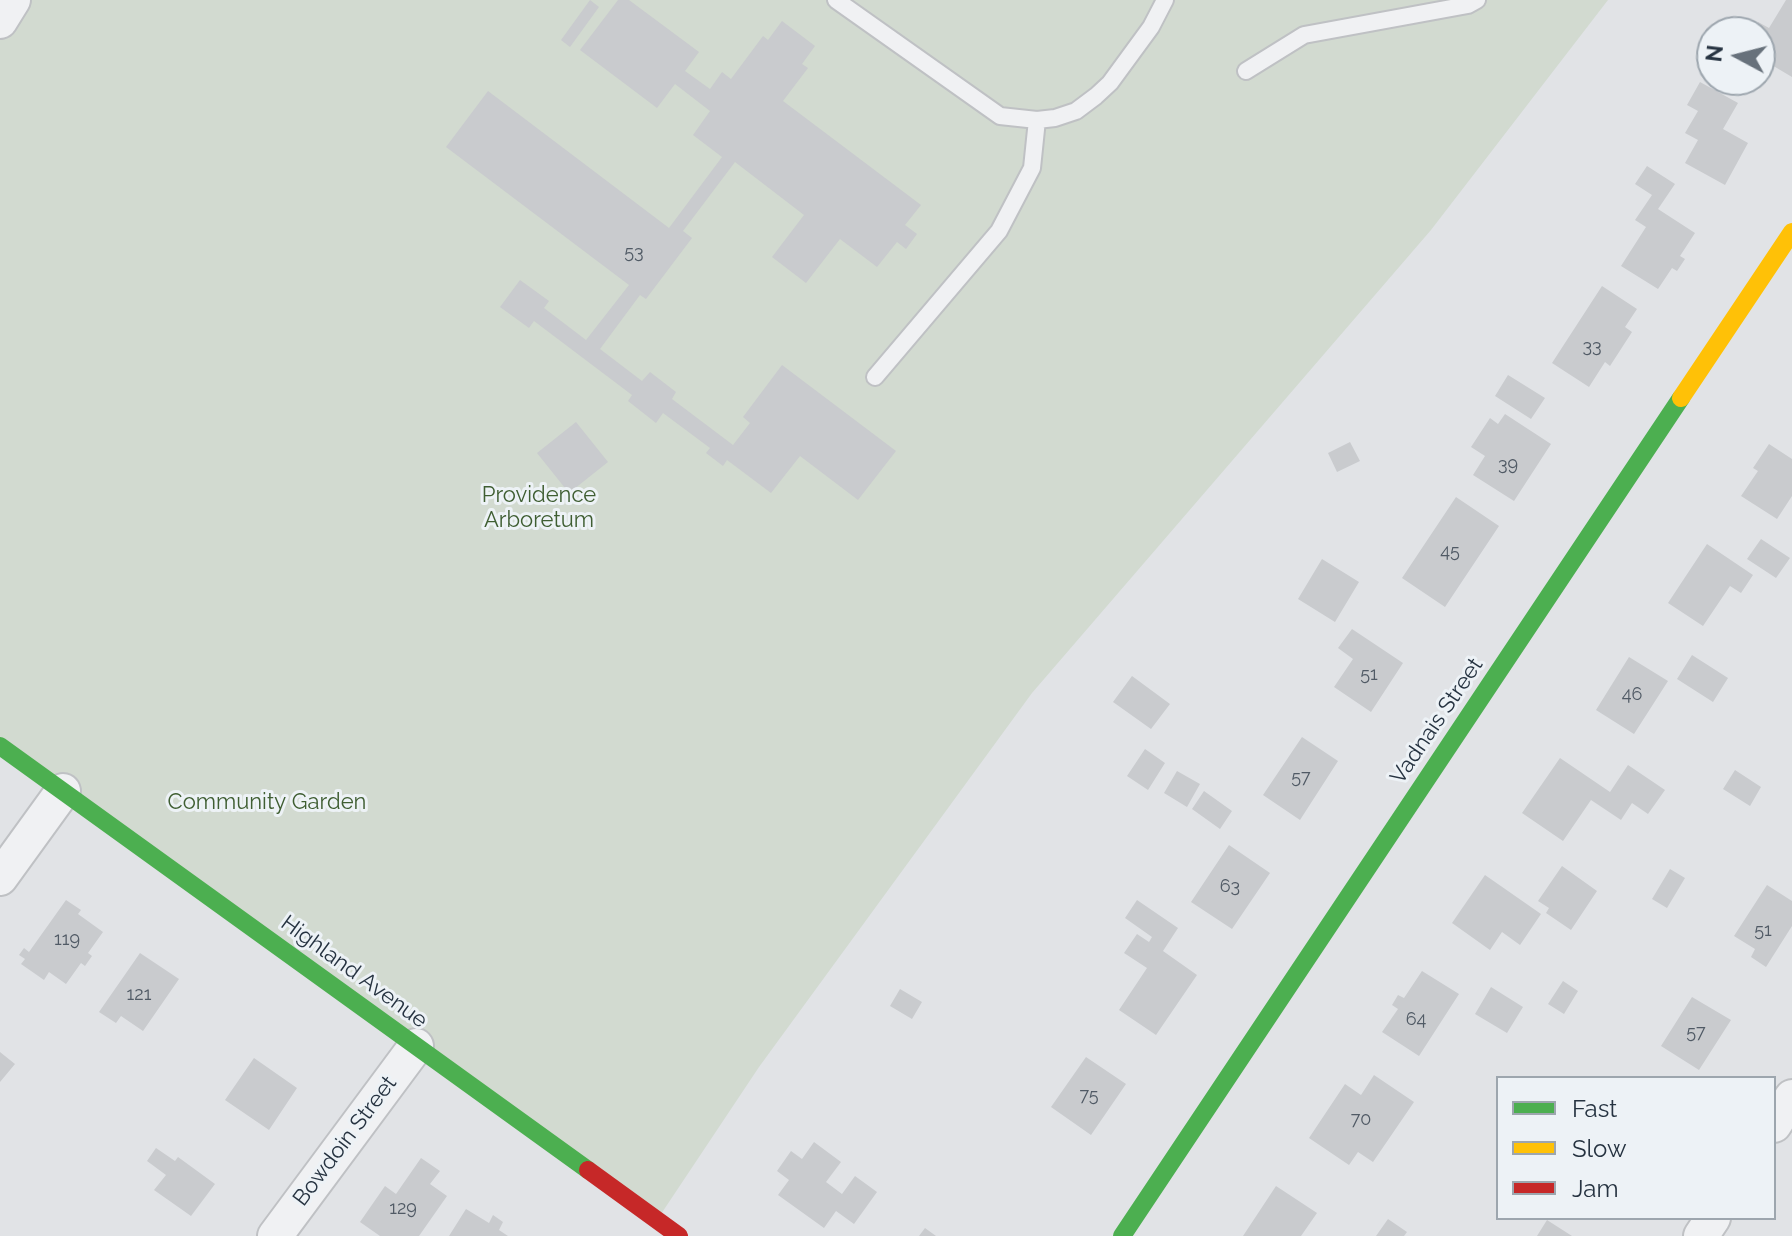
<!DOCTYPE html>
<style>
body{margin:0}
#map{position:relative;width:1792px;height:1236px;overflow:hidden;background:#e1e3e6;font-family:Raleway,sans-serif}
canvas{display:block}
.legend{position:absolute;left:1496px;top:1076px;width:280px;height:144px;box-sizing:border-box;background:#edf2f6;border:2px solid #9da6ae;margin:0;padding:10px 14px;list-style:none;font-size:24px;color:#263341}
.legend li{display:flex;align-items:center;gap:16px;height:40px}
.legend b{width:40px;border:2px solid #9da6ae}
.north{position:absolute;left:1696px;top:16px;width:80px;height:80px;box-sizing:border-box;background:#edf2f6;border:2px solid #9da6ae;border-radius:50%;rotate:277deg;font-size:22px;font-weight:700;line-height:32px;text-align:center;color:#263341}
.north::after{content:'';display:block;margin:auto;width:28px;height:36px;background:#67717b;clip-path:polygon(50% 0,100% 100%,50% 72%,0 100%)}
</style>
<div id="map">
<canvas width="1792" height="1236"></canvas>
<ul class="legend">
<li><b style="height:10px;background:#4caf50"></b>Fast</li>
<li><b style="height:10px;background:#ffc107"></b>Slow</li>
<li><b style="height:10px;background:#c62828"></b>Jam</li>
</ul>
<div class="north">N</div>
</div>
<script>
const context = document.querySelector('canvas').getContext('2d');
context.lineJoin = 'round';
function fillPath(path, color) { context.fillStyle = color; context.fill(path, 'evenodd'); }
const toPath = rows => new Path2D(rows.map(r => 'M' + r).join(''));
function strokePath(path, color, width, dash) { context.strokeStyle = color; context.lineWidth = width; context.lineCap = dash ? 'butt' : 'round'; context.setLineDash(dash || []); context.stroke(path); }
function write(font, color, halo, rows, align = 'center') {
  context.font = font + ' Raleway,sans-serif'; context.lineWidth = 6; context.setLineDash([]); context.textBaseline = 'middle'; context.strokeStyle = halo; context.fillStyle = color; for (const [text, x, y, turn = 0] of rows) {
    context.save(); context.translate(x, y); context.rotate((+turn || 0) * Math.PI / 180); context.textAlign = isNaN(turn) ? turn : align; if (halo) context.strokeText(text, 0, 0); context.fillText(text, 0, 0); context.restore();
  }
}
const green = toPath([
 [13,0,1608,0,1431,230,1032,693,759,1067,657,1220,0,746,0,20]
]);
const building = toPath([
 [590,0,599,7,570,47,561,40],
 [618,0,629,0,699,52,685,71,710,89,722,72,731,79,763,36,768,40,782,21,815,46,802,64,808,68,783,101,921,205,905,225,917,234,906,249,897,242,877,267,840,239,806,283,772,257,804,215,735,162,683,231,692,238,646,299,640,295,600,349,642,381,650,372,676,392,672,399,733,445,750,423,743,417,782,365,896,451,858,500,800,456,771,493,727,460,723,466,706,453,710,448,663,413,656,423,628,401,632,395,534,321,529,328,500,307,520,280,549,301,544,308,586,340,629,285,446,147,488,91,669,228,722,157,693,135,710,111,675,84,657,108,580,50],
 [1786,0,1792,0,1792,77,1760,58,1760,32,1752,32,1758,22,1769,28],
 [1700,82,1738,103,1723,129,1748,143,1725,185,1685,163,1698,140,1685,133,1698,111,1687,105],
 [1647,166,1675,184,1658,209,1695,233,1680,256,1685,259,1677,271,1672,268,1658,289,1621,266,1646,227,1635,220,1652,195,1635,184],
 [1602,286,1637,309,1625,327,1632,332,1610,366,1605,362,1589,387,1552,363],
 [1508,375,1545,398,1531,419,1495,396],
 [1505,414,1551,444,1514,501,1473,475,1485,456,1471,447,1490,418,1498,424],
 [576,422,608,462,569,493,537,453],
 [1350,442,1360,461,1337,472,1328,453],
 [1769,444,1792,459,1792,496,1777,519,1741,496,1758,471,1753,468],
 [1456,497,1499,526,1445,607,1402,578],
 [1761,539,1790,558,1776,578,1747,559],
 [1707,544,1753,575,1741,593,1730,586,1703,626,1668,603],
 [1322,559,1359,582,1335,622,1298,599],
 [1352,629,1403,663,1371,712,1334,687,1353,659,1338,648],
 [1692,655,1728,678,1713,702,1677,679],
 [1629,657,1668,681,1634,734,1596,710],
 [1132,676,1170,704,1151,729,1113,702],
 [1302,737,1338,761,1300,820,1263,795],
 [1145,749,1165,763,1148,790,1127,776],
 [1560,758,1610,792,1628,765,1665,790,1648,814,1632,803,1621,820,1591,800,1563,841,1522,813],
 [1735,770,1761,787,1750,806,1723,789],
 [1177,771,1200,784,1187,807,1164,793],
 [1204,791,1232,811,1220,829,1192,809],
 [1229,845,1270,873,1232,929,1191,902],
 [1562,866,1597,891,1571,930,1546,913,1549,908,1538,901],
 [1670,869,1685,878,1667,908,1652,899],
 [1485,875,1541,914,1520,945,1502,932,1490,950,1452,923],
 [1767,885,1792,901,1792,926,1766,967,1751,957,1755,949,1734,936],
 [66,900,81,910,78,914,103,932,88,953,92,956,85,966,81,963,66,984,49,972,44,980,21,964,25,959,19,955,24,948,29,952],
 [1137,900,1178,928,1163,951,1197,975,1156,1035,1119,1010,1147,968,1124,953,1137,934,1149,942,1152,937,1125,918],
 [140,953,179,979,143,1031,121,1016,116,1023,99,1012],
 [1422,971,1459,994,1419,1056,1382,1032,1398,1009,1392,1005,1398,995,1404,998],
 [1563,981,1578,991,1564,1014,1548,1004],
 [1491,987,1523,1007,1507,1033,1475,1014],
 [900,989,922,1002,912,1019,890,1006],
 [1692,997,1731,1020,1699,1070,1661,1046],
 [0,1052,15,1064,0,1082],
 [1086,1057,1126,1084,1091,1135,1051,1107],
 [254,1058,297,1088,269,1130,225,1100],
 [1374,1075,1414,1102,1373,1162,1358,1152,1349,1165,1309,1138,1345,1084,1361,1095],
 [814,1142,841,1162,826,1182,842,1194,855,1176,877,1192,854,1224,836,1211,824,1228,778,1195,789,1180,777,1171,791,1151,802,1159],
 [156,1148,175,1161,178,1157,215,1184,191,1216,154,1190,166,1175,147,1161],
 [421,1158,440,1171,430,1184,447,1196,419,1236,380,1236,360,1222,385,1186,396,1194],
 [1276,1186,1317,1213,1301,1236,1243,1236],
 [466,1209,489,1223,493,1215,503,1222,499,1230,508,1236,449,1236],
 [1388,1219,1407,1232,1404,1236,1376,1236],
 [1547,1220,1572,1236,1537,1236],
 [925,1228,936,1236,919,1236]
]);
const lane = toPath([
 [836,0,1000,116,1037,120,1055,118,1076,111,1096,96,1110,83,1151,27,1165,0],
 [1246,71,1304,35,1468,5,1477,0],
 [875,377,999,231,1032,168,1037,120]
]);
const street = toPath([
 [0,21,13,0],
 [0,878,63,791],
 [1774,1125,1792,1097],
 [275,1236,416,1046],
 [1701,1236,1713,1218]
]);
const fast = toPath([
 [0,746,588,1170],
 [1122,1236,1681,398]
]);
const slow = toPath([
 [1681,398,1792,232]
]);
const jam = toPath([
 [588,1170,679,1236]
]);
const numberNames = [
 ["53",634,253],
 ["33",1592,347],
 ["39",1508,465],
 ["45",1450,552],
 ["51",1369,675],
 ["46",1632,695],
 ["57",1301,778],
 ["63",1230,887],
 ["51",1763,931],
 ["119",67,940],
 ["121",139,995],
 ["64",1416,1020],
 ["57",1696,1033],
 ["75",1089,1096],
 ["70",1361,1120],
 ["129",403,1209]
];
const parkNames = [
 ["Providence",539,495],
 ["Arboretum",539,520],
 ["Community Garden",267,802]
];
const streetNames = [
 ["Vadnais Street",1437,721,-56],
 ["Highland Avenue",354,972,36],
 ["Bowdoin Street",345,1141,-53]
];
fillPath(green, '#d2dad0');
fillPath(building, '#c9cbce');
strokePath(lane, '#bfc1c4', 20);
strokePath(street, '#bfc1c4', 38);
strokePath(lane, '#f0f1f3', 16);
strokePath(street, '#f0f1f3', 34);
strokePath(fast, '#4caf50', 18);
strokePath(slow, '#ffc107', 18);
strokePath(jam, '#c62828', 18);
write('18px', '#505a65', null, numberNames);
write('22px', '#3f5e32', '#edf2f6', parkNames);
write('22px', '#263341', '#edf2f6', streetNames);
</script>
